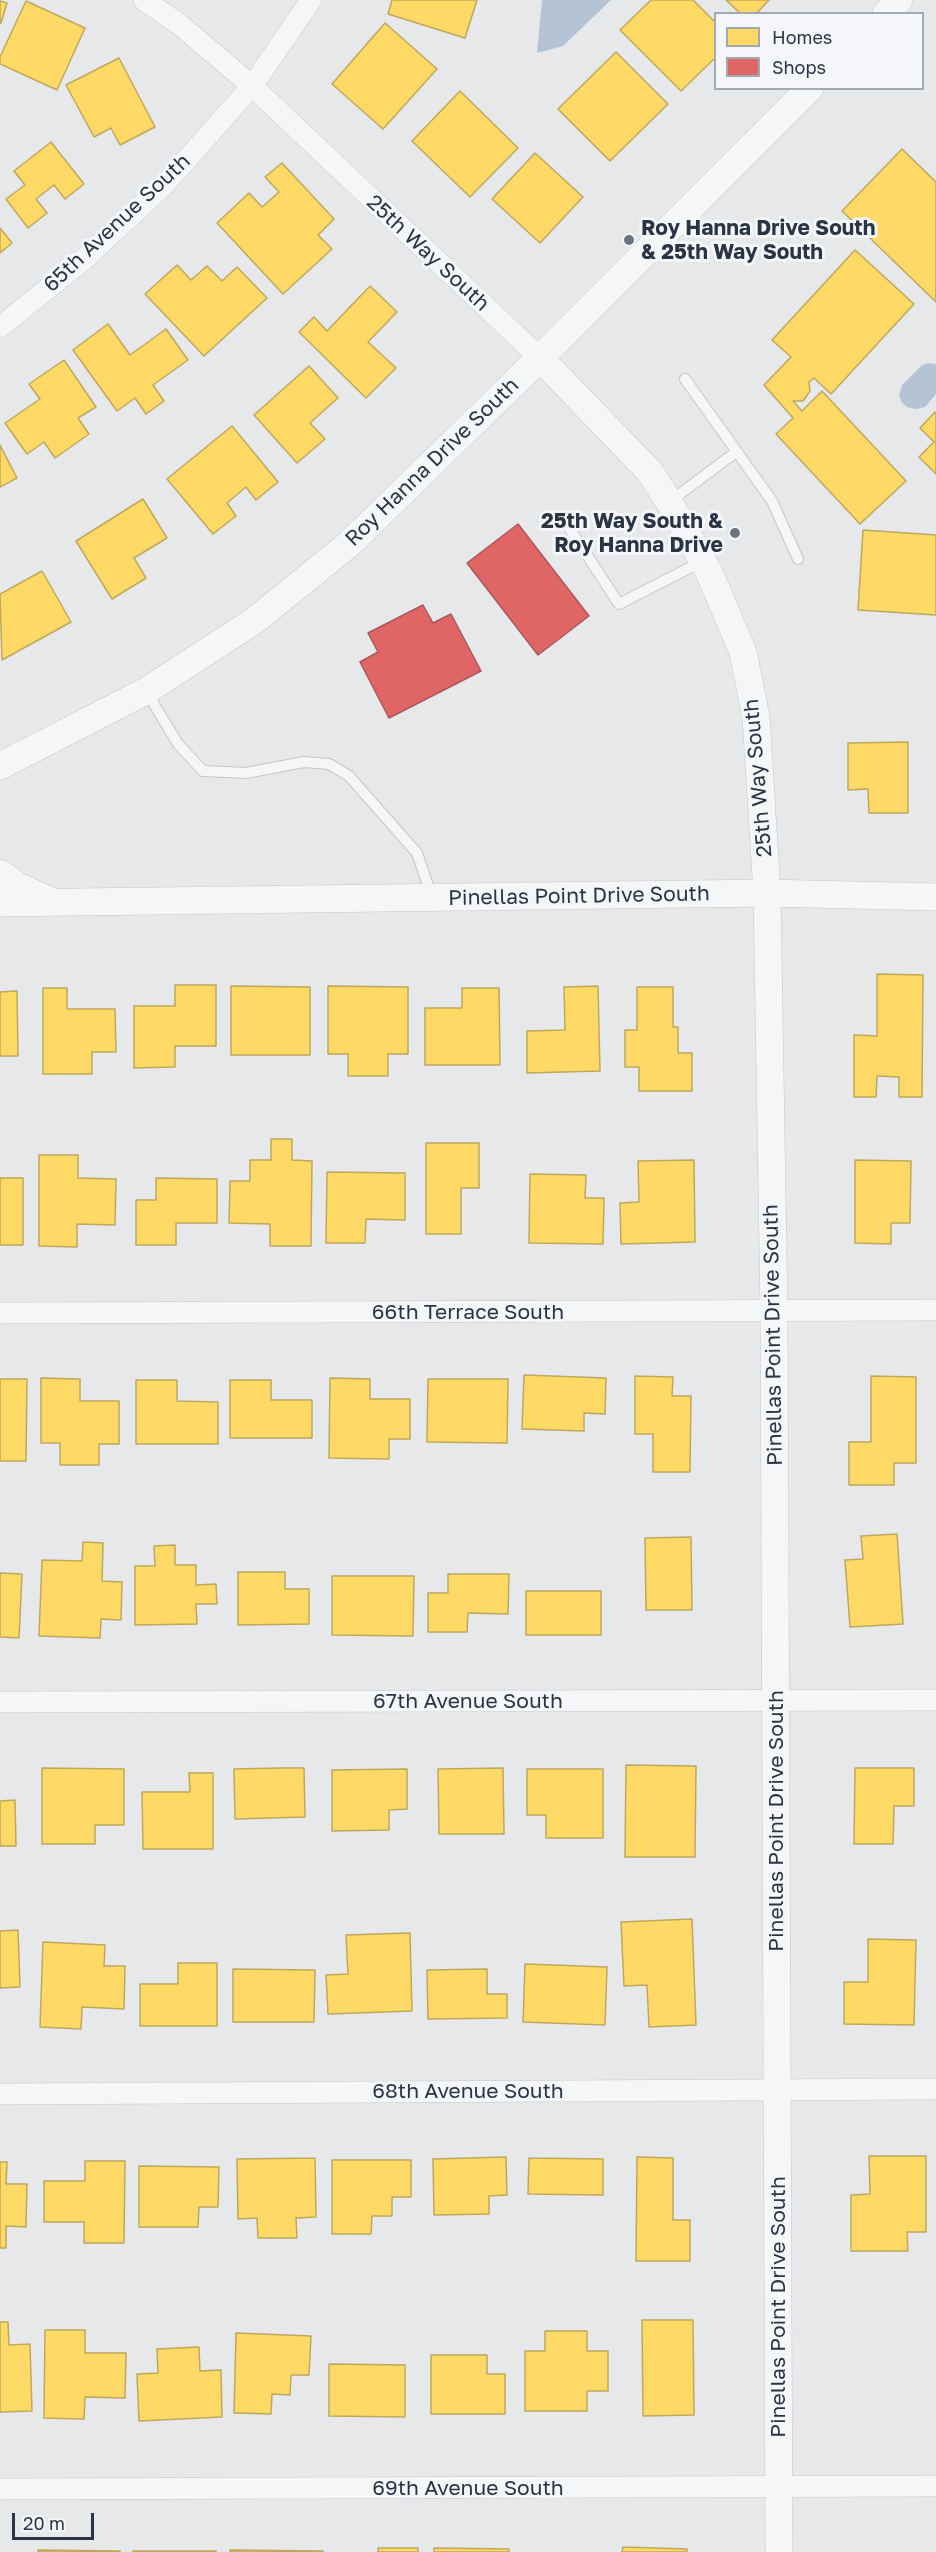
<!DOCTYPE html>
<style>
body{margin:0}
#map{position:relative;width:936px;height:2552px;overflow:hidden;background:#e6e8ea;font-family:"Golos Text",sans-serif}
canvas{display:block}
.legend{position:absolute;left:714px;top:12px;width:210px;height:78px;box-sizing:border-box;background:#f4f6f9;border:2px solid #a4a8b1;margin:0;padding:8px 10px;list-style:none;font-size:18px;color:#2b3445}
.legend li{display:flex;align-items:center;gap:12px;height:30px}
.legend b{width:30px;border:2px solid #a4a8b1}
.scale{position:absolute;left:12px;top:2513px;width:82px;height:27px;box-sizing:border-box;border:3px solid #2b3445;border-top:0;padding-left:8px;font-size:18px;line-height:21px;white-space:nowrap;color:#2b3445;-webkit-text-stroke:4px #f4f6f9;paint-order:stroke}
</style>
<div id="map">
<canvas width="936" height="2552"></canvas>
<ul class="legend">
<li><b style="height:16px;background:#ffd966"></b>Homes</li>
<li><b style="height:16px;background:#e06666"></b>Shops</li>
</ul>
<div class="scale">20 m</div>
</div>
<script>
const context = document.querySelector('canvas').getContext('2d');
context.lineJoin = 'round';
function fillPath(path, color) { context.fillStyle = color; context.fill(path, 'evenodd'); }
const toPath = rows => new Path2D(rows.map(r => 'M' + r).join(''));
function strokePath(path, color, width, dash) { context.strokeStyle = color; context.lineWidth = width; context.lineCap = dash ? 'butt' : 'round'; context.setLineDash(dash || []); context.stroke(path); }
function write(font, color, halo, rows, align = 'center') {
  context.font = font + ' "Golos Text",sans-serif'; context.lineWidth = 6; context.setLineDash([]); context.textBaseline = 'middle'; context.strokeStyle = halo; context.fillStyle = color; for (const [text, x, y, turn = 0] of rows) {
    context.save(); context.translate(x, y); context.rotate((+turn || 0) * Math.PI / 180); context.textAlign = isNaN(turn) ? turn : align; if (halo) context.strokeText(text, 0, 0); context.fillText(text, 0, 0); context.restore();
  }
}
const water = toPath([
 [542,0,611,0,563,46,537,53],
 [928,363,936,364,936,394,925,407,917,409,909,408,902,403,899,395,902,385,921,366]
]);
const homes = toPath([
 [392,0,477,0,465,38,388,14,392,0],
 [651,0,693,0,716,23,716,57,681,91,620,30,651,0],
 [726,0,769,0,756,14,741,14,726,0],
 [0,1,7,3,1,23,0,23,0,1],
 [26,1,85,28,57,90,0,64,0,57,26,1],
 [385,23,437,69,383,129,332,84,385,23],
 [616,52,668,104,610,161,558,109,616,52],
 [119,58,155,127,120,145,111,128,94,137,66,85,119,58],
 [460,91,518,148,470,197,412,141,460,91],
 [51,142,84,184,65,199,54,185,36,199,47,213,28,228,6,199,25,185,14,171,51,142],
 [902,149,936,182,936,302,842,211,902,149],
 [535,153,583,197,540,243,492,199,535,153],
 [282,163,334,219,318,235,332,249,283,294,217,223,249,193,262,207,279,192,265,177,282,163],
 [0,228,12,243,0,253,0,228],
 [855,250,914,304,831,394,814,378,809,382,810,391,803,401,793,401,802,411,822,391,906,481,860,524,776,434,793,418,764,385,791,357,772,340,855,250],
 [177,265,191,280,207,266,222,281,237,267,267,298,204,356,145,294,177,265],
 [370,286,397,312,368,342,396,368,366,398,299,332,314,317,327,331,370,286],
 [108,324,130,355,166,329,188,360,153,385,164,401,146,414,135,398,117,411,73,350,108,324],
 [64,360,96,407,78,418,89,434,55,458,44,442,27,454,5,423,40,399,29,384,64,360],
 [309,366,338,398,310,423,325,439,297,463,254,415,309,366],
 [935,412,936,413,936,474,919,457,934,442,920,428,935,412],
 [232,426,278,482,256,500,246,487,227,503,236,516,213,534,167,479,232,426],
 [0,445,17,478,0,487,0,445],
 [143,499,167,538,134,558,146,578,112,599,76,541,143,499],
 [863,530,936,535,936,615,858,610,863,530],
 [42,571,71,622,2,660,0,594,42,571],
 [908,742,908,813,869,813,868,789,848,790,848,743,908,742],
 [877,974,923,975,922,1097,899,1097,899,1077,877,1076,876,1097,854,1097,854,1035,877,1036,877,974],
 [175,985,216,985,216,1046,175,1046,175,1067,134,1068,134,1006,175,1006,175,985],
 [231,986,310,987,310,1055,231,1055,231,986],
 [328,986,408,987,408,1054,388,1054,388,1076,348,1076,348,1054,328,1054,328,986],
 [598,986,600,1071,527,1073,527,1031,565,1030,564,987,598,986],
 [637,987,673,987,673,1027,678,1027,678,1053,692,1053,692,1091,639,1091,639,1067,625,1067,625,1030,637,1030,637,987],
 [43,988,67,988,67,1009,115,1009,116,1052,92,1052,92,1074,43,1074,43,988],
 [462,988,499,988,500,1065,425,1065,425,1008,462,1008,462,988],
 [17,991,18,1056,0,1056,0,992,17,991],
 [271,1139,292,1139,292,1160,312,1161,311,1246,270,1246,270,1224,229,1223,230,1181,250,1181,250,1160,271,1160,271,1139],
 [426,1143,479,1143,479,1188,461,1188,461,1234,426,1234,426,1143],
 [39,1155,78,1155,78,1178,116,1179,115,1225,77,1224,77,1247,39,1246,39,1155],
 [694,1160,695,1242,621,1244,620,1203,639,1202,638,1161,694,1160],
 [855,1160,911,1161,910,1223,891,1223,891,1244,855,1243,855,1160],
 [327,1172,405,1173,405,1220,366,1219,365,1243,326,1243,327,1172],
 [530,1174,586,1175,585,1198,604,1198,603,1244,529,1243,530,1174],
 [0,1178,23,1178,23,1245,0,1245,0,1178],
 [156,1178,217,1179,217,1223,176,1223,176,1245,136,1245,136,1200,156,1200,156,1178],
 [524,1375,606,1378,605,1414,584,1413,584,1431,522,1429,524,1375],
 [635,1376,673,1377,672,1396,691,1396,690,1472,653,1472,653,1434,635,1434,635,1376],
 [871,1376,916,1377,916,1463,894,1463,894,1485,849,1485,849,1442,871,1442,871,1376],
 [41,1378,80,1379,80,1401,119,1401,119,1444,99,1444,99,1465,60,1465,60,1443,41,1443,41,1378],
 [330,1378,370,1379,370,1399,410,1399,410,1439,389,1439,389,1459,329,1458,330,1378],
 [0,1379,27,1379,26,1461,0,1461,0,1379],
 [428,1379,508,1379,507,1443,427,1442,428,1379],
 [136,1380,177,1380,177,1401,218,1402,218,1444,136,1444,136,1380],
 [230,1380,271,1380,271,1400,312,1400,312,1438,230,1438,230,1380],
 [897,1534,903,1624,850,1627,845,1560,863,1559,861,1536,897,1534],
 [691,1537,692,1610,646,1610,645,1538,691,1537],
 [83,1542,103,1543,102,1581,122,1582,121,1620,101,1619,100,1638,39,1636,42,1560,82,1561,83,1542],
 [175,1545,175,1565,196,1565,196,1585,216,1584,217,1604,196,1604,197,1624,135,1625,135,1566,155,1566,154,1546,175,1545],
 [238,1572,285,1572,285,1589,309,1589,309,1624,238,1625,238,1572],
 [0,1573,22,1574,19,1638,0,1637,0,1573],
 [448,1574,509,1574,508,1614,468,1613,467,1632,428,1632,428,1593,448,1593,448,1574],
 [332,1576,414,1576,413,1636,332,1635,332,1576],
 [526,1591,601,1591,601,1635,526,1635,526,1591],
 [626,1765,696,1766,695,1857,625,1857,626,1765],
 [42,1768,124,1769,124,1825,95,1825,95,1844,42,1844,42,1768],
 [280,1768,304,1768,305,1817,235,1819,234,1769,280,1768],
 [503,1768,504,1834,439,1834,438,1769,503,1768],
 [855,1768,914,1768,914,1806,894,1806,893,1844,854,1844,855,1768],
 [407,1769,407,1809,389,1810,389,1830,332,1831,332,1770,407,1769],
 [527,1769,603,1769,603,1838,546,1838,546,1815,527,1815,527,1769],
 [189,1773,213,1773,213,1849,143,1849,142,1792,190,1792,189,1773],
 [15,1800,16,1846,0,1846,0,1801,15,1800],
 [692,1919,696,2025,649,2027,647,1985,624,1986,621,1922,692,1919],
 [18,1930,20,1987,0,1988,0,1931,18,1930],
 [410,1933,412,2011,328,2014,326,1975,348,1974,346,1935,410,1933],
 [868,1939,916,1940,914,2025,844,2024,844,1982,868,1982,868,1939],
 [43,1942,105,1945,104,1966,125,1966,124,2009,82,2007,81,2029,40,2027,43,1942],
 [178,1963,217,1963,217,2026,140,2026,140,1984,178,1984,178,1963],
 [525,1964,607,1967,605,2025,523,2022,525,1964],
 [233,1969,315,1970,314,2022,233,2022,233,1969],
 [487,1969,487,1994,507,1994,507,2018,428,2019,427,1970,487,1969],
 [869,2156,926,2156,926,2232,907,2232,908,2251,851,2251,851,2195,870,2194,869,2156],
 [506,2157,507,2195,489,2196,489,2214,434,2215,433,2159,506,2157],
 [637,2157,673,2158,673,2220,690,2220,690,2261,636,2261,637,2157],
 [315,2158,316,2217,296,2218,297,2238,258,2238,257,2218,238,2219,237,2159,315,2158],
 [529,2158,603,2159,603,2195,528,2194,529,2158],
 [332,2160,411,2160,411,2197,392,2197,392,2216,372,2216,371,2234,332,2234,332,2160],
 [85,2161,125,2161,124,2243,84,2243,84,2222,44,2222,44,2181,85,2181,85,2161],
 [0,2162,7,2162,6,2184,27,2184,26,2227,6,2226,6,2248,0,2248,0,2162],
 [139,2166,219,2167,218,2207,199,2207,198,2227,139,2227,139,2166],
 [642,2320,693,2320,694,2415,643,2416,642,2320],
 [0,2322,8,2322,9,2345,30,2344,32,2411,0,2412,0,2322],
 [45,2330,85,2330,85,2353,126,2353,125,2398,85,2397,84,2419,44,2418,45,2330],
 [545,2331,587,2331,587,2351,608,2351,608,2391,587,2391,587,2411,525,2411,525,2351,545,2351,545,2331],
 [236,2333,311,2336,309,2375,291,2375,290,2395,272,2394,271,2414,234,2413,236,2333],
 [199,2347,200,2371,221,2370,222,2417,139,2421,137,2374,158,2373,157,2349,199,2347],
 [431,2355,487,2355,487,2374,505,2374,505,2414,431,2414,431,2355],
 [329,2364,405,2365,405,2417,329,2416,329,2364],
 [623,2547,687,2549,687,2552,622,2552,623,2547],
 [378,2548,418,2548,418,2552,378,2552,378,2548],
 [434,2548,509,2549,509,2552,434,2552,434,2548],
 [38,2550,120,2551,120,2552,38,2552,38,2550],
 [230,2550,323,2551,323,2552,230,2552,230,2550],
 [133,2551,216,2551,216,2552,133,2552,133,2551]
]);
const shops = toPath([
 [518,524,589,616,538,655,467,563,518,524],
 [423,605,433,623,451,614,481,671,389,718,360,662,378,652,368,633,423,605]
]);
const service = toPath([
 [685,379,772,501,798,559],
 [669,502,736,452],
 [562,517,619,604,703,561],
 [146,691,178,744,203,771,246,773,304,762,329,764,349,776,417,853,432,897]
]);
const minor = toPath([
 [144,0,179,24,252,86,540,358],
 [0,327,83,260,164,185,252,86,311,0],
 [0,1313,936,1310],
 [0,1702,936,1700],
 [0,2094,936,2089],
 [0,2489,936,2486]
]);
const tertiary = toPath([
 [886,14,899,0],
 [540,358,650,472,669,502,709,572,743,652,756,717,767,893,774,1311,779,2552],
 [0,766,146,691,254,621,349,544,540,358,810,88],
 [0,873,18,886,49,900],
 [0,903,767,893,936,897]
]);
const markers = [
 [629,240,6,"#6c737f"],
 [735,533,6,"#6c737f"]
];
const streetNames = [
 ["65th Avenue South",117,223,-43],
 ["25th Way South",428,253,43],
 ["Roy Hanna Drive South",432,462,-44],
 ["25th Way South",758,778,-95],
 ["Pinellas Point Drive South",579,896,-1],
 ["66th Terrace South",468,1312],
 ["Pinellas Point Drive South",773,1335,-91],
 ["67th Avenue South",468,1701],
 ["Pinellas Point Drive South",776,1821,-90],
 ["68th Avenue South",468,2091],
 ["Pinellas Point Drive South",778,2307,-90],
 ["69th Avenue South",468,2488]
];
const poiNames = [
 ["Roy Hanna Drive South",641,228],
 ["& 25th Way South",641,252],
 ["25th Way South &",723,521,"right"],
 ["Roy Hanna Drive",723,545,"right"]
];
fillPath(water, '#b4c4d5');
fillPath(homes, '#ffd966');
strokePath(homes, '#bfa85c', 1.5);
fillPath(shops, '#e06666');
strokePath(shops, '#aa575c', 1.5);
strokePath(service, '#c4c6c8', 12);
strokePath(minor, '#c4c6c8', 22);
strokePath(tertiary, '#c4c6c8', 28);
strokePath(service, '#f5f6f7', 10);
strokePath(minor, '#f5f6f7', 21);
strokePath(tertiary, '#f5f6f7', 27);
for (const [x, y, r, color] of markers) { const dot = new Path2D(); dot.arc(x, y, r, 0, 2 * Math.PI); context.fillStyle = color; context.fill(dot); strokePath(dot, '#f4f6f9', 2); }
write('21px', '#2b3445', '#f4f6f9', streetNames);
write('bold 21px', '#2b3445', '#f4f6f9', poiNames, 'left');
</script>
